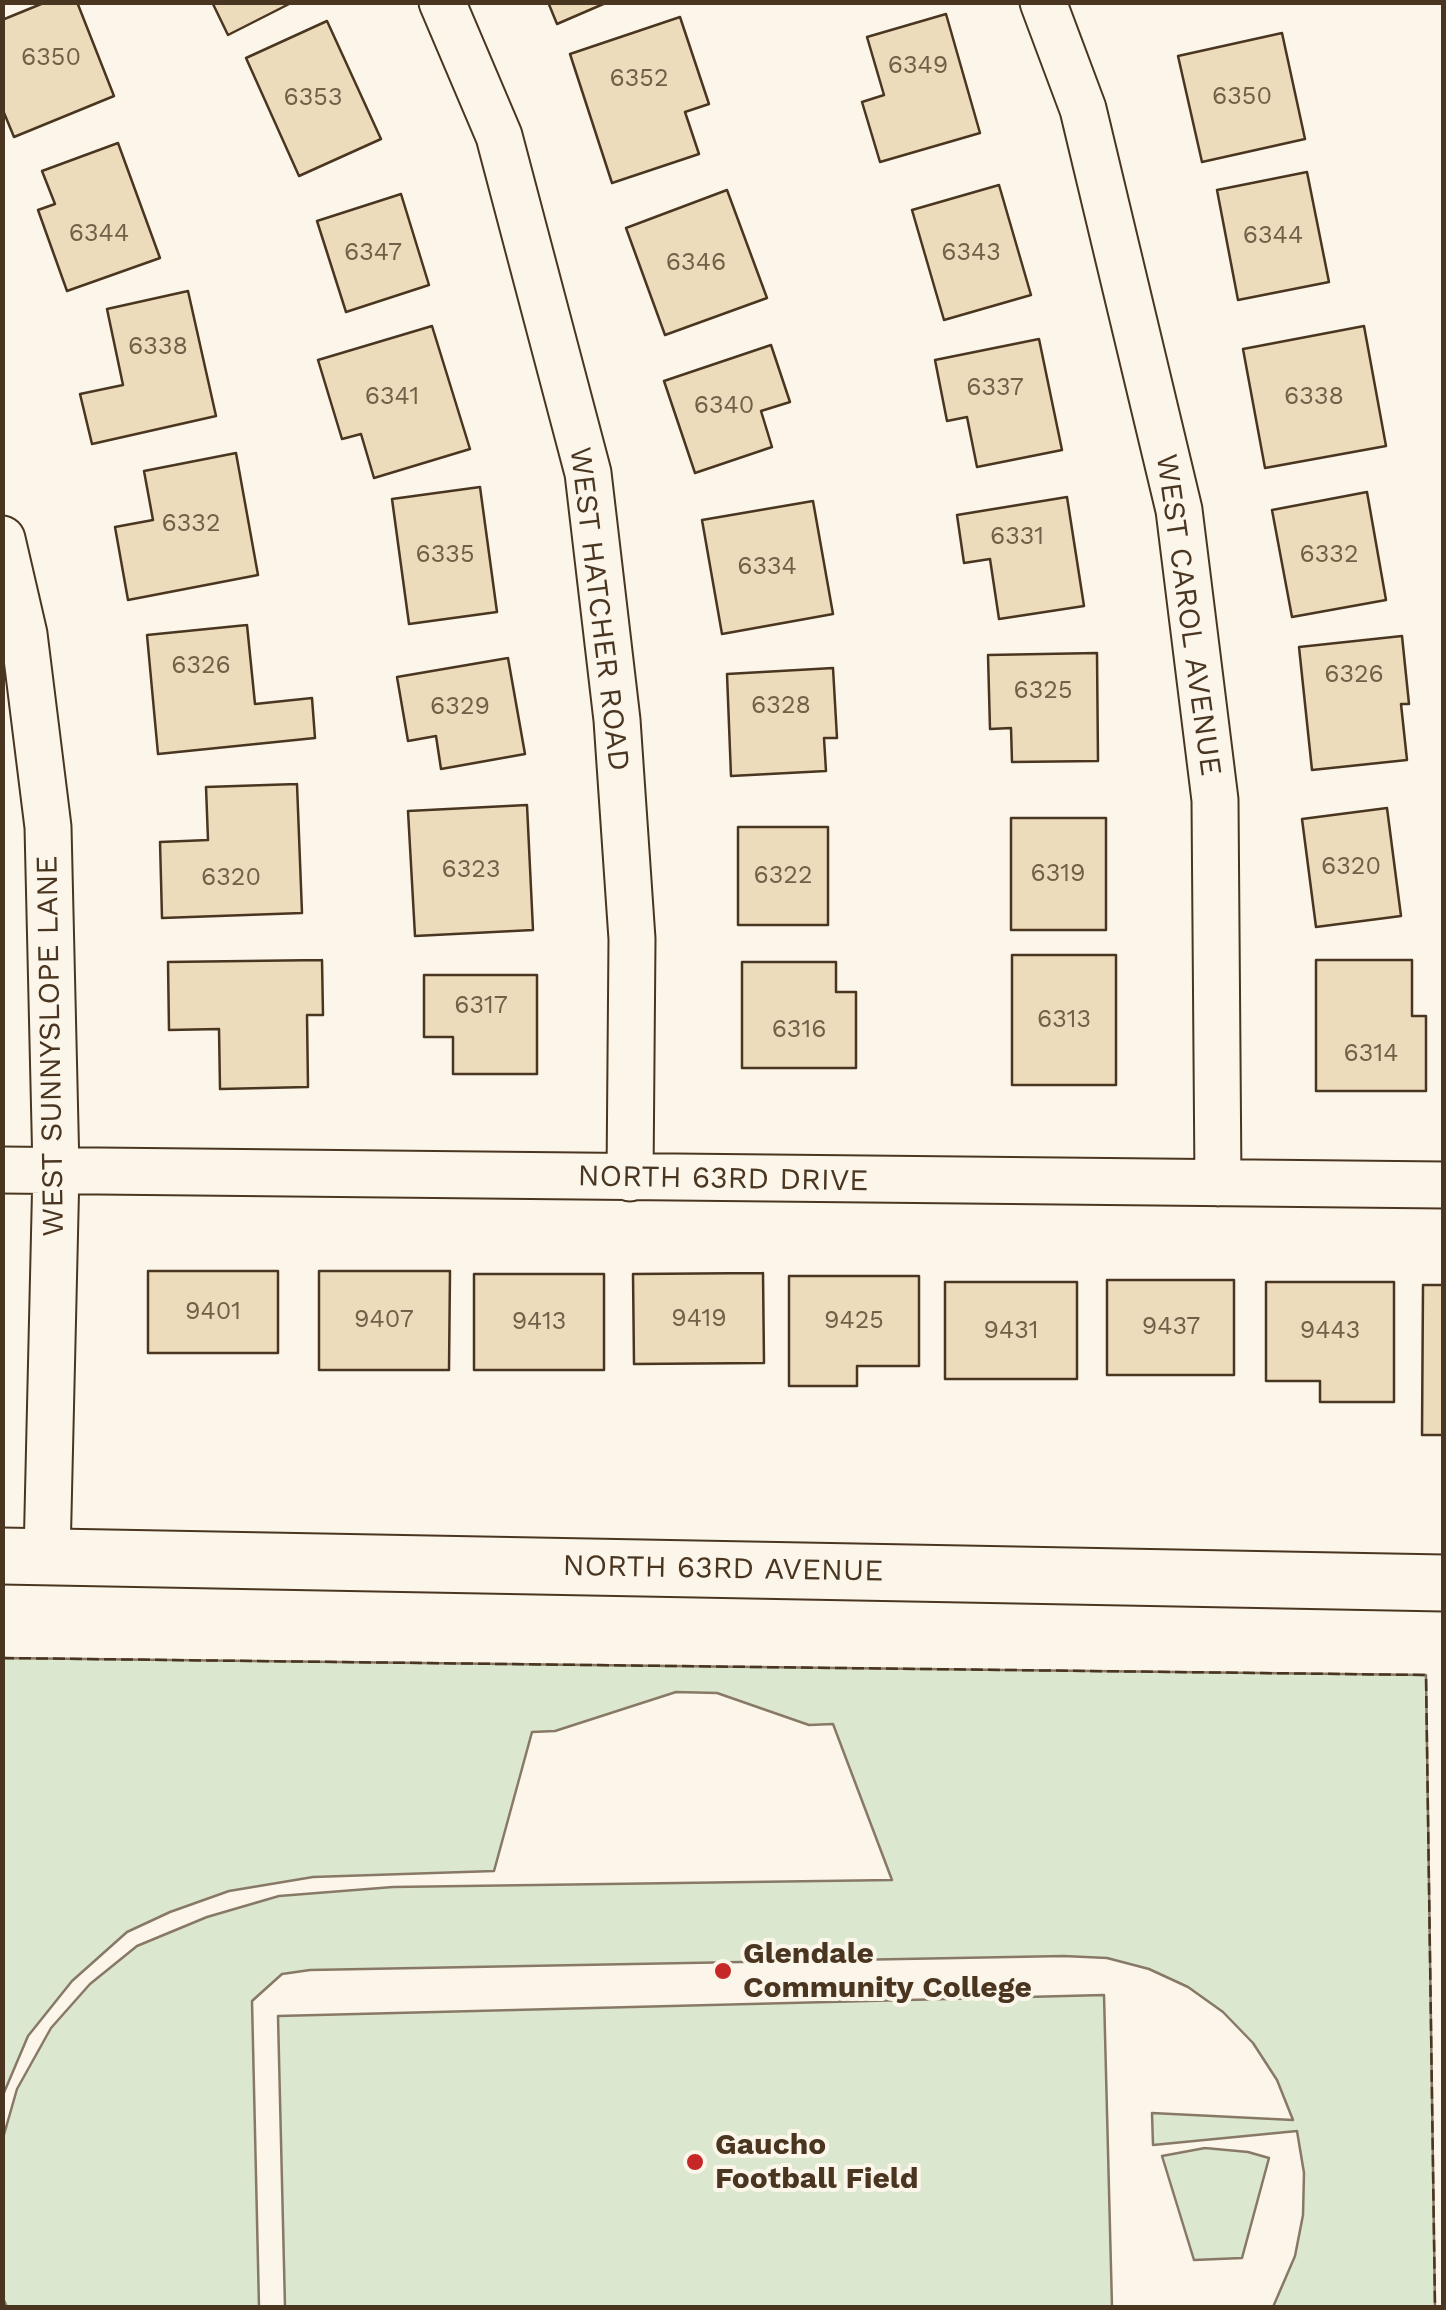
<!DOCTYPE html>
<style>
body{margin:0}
#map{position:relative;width:1446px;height:2310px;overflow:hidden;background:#fbf6e9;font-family:"Work Sans",sans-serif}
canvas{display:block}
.frame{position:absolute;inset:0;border:5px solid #4a3520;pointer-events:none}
</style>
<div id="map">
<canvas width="1446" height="2310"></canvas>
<div class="frame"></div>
</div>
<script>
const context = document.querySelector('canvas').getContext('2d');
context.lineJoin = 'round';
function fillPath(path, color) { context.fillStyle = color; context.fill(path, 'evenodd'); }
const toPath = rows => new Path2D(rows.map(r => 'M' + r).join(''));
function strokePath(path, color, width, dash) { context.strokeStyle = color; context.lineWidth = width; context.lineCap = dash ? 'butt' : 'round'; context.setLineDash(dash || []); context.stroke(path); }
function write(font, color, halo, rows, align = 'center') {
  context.font = font + ' "Work Sans",sans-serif'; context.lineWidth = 8; context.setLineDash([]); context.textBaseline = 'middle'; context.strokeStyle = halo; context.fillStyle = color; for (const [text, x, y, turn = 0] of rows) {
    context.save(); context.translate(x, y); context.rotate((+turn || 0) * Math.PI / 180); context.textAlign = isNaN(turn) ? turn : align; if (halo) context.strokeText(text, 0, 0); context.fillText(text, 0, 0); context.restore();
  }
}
const green = toPath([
 [3,1658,1426,1675,1435,2307,1273,2307,1295,2256,1303,2215,1304,2173,1297,2131,1153,2145,1152,2113,1293,2120,1277,2080,1253,2043,1223,2012,1188,1987,1149,1969,1107,1958,1064,1956,310,1970,282,1974,252,2001,259,2307,7,2307,2,2296,3,2138,17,2089,51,2028,90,1984,137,1946,207,1917,279,1896,393,1887,892,1880,833,1724,809,1725,717,1693,676,1692,555,1731,532,1732,494,1871,313,1877,229,1891,170,1912,127,1932,72,1981,28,2036,3,2095,3,1658],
 [1104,1995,1112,2307,285,2307,278,2016,1104,1995],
 [1205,2148,1248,2152,1269,2158,1242,2258,1194,2260,1162,2156,1205,2148]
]);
const building = toPath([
 [46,2,77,2,114,96,14,137,2,108,2,20,46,2],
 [212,2,293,2,228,35,212,2],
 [548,2,608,2,557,24,548,2],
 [946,14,980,133,880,162,862,102,884,95,867,37,946,14],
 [680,17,709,104,685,112,699,154,612,183,570,54,680,17],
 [327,21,381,139,299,176,246,58,327,21],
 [1282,33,1305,139,1202,162,1178,56,1282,33],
 [118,143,160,258,67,291,38,210,55,204,42,171,118,143],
 [1307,172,1329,282,1238,300,1217,190,1307,172],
 [999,185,1031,295,944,320,912,210,999,185],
 [727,190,767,298,665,335,626,228,727,190],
 [401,194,429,285,346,312,317,221,401,194],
 [188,291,216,416,92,444,80,394,123,385,107,309,188,291],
 [432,326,470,449,374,478,361,434,342,439,318,360,432,326],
 [1364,326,1386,446,1265,468,1243,349,1364,326],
 [1039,339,1062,450,977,467,967,417,947,421,935,360,1039,339],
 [771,345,790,402,761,411,772,447,695,473,664,381,771,345],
 [236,453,258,575,128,600,115,527,153,520,144,471,236,453],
 [480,487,497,612,409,624,392,499,480,487],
 [1367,492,1386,600,1292,617,1272,510,1367,492],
 [1067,497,1084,606,999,619,990,559,964,563,957,515,1067,497],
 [813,501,833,614,722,634,702,520,813,501],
 [247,625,255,704,312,698,315,738,158,754,147,635,247,625],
 [1402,636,1409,704,1401,704,1407,760,1312,770,1299,647,1402,636],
 [1097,653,1098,761,1012,762,1011,728,990,729,988,655,1097,653],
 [508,658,525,754,441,769,436,736,408,741,397,677,508,658],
 [833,668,837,738,824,738,826,771,731,776,727,674,833,668],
 [297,784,302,913,162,918,160,842,208,840,206,787,297,784],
 [527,805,533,930,415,936,408,811,527,805],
 [1387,808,1401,916,1316,927,1302,819,1387,808],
 [1011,818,1106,818,1106,930,1011,930,1011,818],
 [738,827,828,827,828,925,738,925,738,827],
 [1012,955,1116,955,1116,1085,1012,1085,1012,955],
 [322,960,323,1015,307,1015,308,1087,220,1089,219,1029,169,1030,168,962,322,960],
 [1316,960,1412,960,1412,1016,1426,1016,1426,1091,1316,1091,1316,960],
 [742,962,836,962,836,992,856,992,856,1068,742,1068,742,962],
 [424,975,537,975,537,1074,453,1074,453,1037,424,1037,424,975],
 [148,1271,278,1271,278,1353,148,1353,148,1271],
 [319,1271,450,1271,449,1370,319,1370,319,1271],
 [763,1273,764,1363,634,1364,633,1274,763,1273],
 [474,1274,604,1274,604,1370,474,1370,474,1274],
 [789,1276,919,1276,919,1366,857,1366,857,1386,789,1386,789,1276],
 [1107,1280,1234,1280,1234,1375,1107,1375,1107,1280],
 [945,1282,1077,1282,1077,1379,945,1379,945,1282],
 [1266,1282,1394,1282,1394,1402,1320,1402,1320,1381,1266,1381,1266,1282],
 [1423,1285,1444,1285,1444,1435,1422,1435,1423,1285]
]);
const minor = toPath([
 [442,2,499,136,588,473,617,720,632,939,630,1178],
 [1043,2,1083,109,1179,510,1215,800,1218,1183],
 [2,539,24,634,48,827,56,1170,47,1557],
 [2,1170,1444,1185]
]);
const tertiary = toPath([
 [2,1556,1444,1583]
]);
const fence = toPath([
 [2,1658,1426,1675,1435,2308]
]);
const markers = [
 [723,1971,10,"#c62828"],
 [695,2162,10,"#c62828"]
];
const numberNames = [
 ["6350",51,58],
 ["6349",918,66],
 ["6352",639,79],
 ["6350",1242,97],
 ["6353",313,98],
 ["6344",99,234],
 ["6344",1273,236],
 ["6347",373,253],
 ["6343",971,253],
 ["6346",696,263],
 ["6338",158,347],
 ["6337",995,388],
 ["6341",392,397],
 ["6338",1314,397],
 ["6340",724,406],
 ["6332",191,524],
 ["6331",1017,537],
 ["6335",445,555],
 ["6332",1329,555],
 ["6334",767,567],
 ["6326",201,666],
 ["6326",1354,675],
 ["6325",1043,691],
 ["6328",781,706],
 ["6329",460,707],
 ["6320",1351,867],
 ["6323",471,870],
 ["6319",1058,874],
 ["6322",783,876],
 ["6320",231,878],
 ["6317",481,1006],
 ["6313",1064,1020],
 ["6316",799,1030],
 ["6314",1371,1054],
 ["9401",213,1312],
 ["9419",699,1319],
 ["9407",384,1320],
 ["9425",854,1321],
 ["9413",539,1322],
 ["9437",1171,1327],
 ["9431",1011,1331],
 ["9443",1330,1331]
];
const streetNames = [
 ["WEST HATCHER ROAD",599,609,83],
 ["WEST CAROL AVENUE",1188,615,82],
 ["WEST SUNNYSLOPE LANE",51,1046,-91],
 ["NORTH 63RD DRIVE",723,1179,1],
 ["NORTH 63RD AVENUE",723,1569,1]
];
const poiNames = [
 ["Glendale",743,1954],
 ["Community College",743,1988],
 ["Gaucho",715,2145],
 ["Football Field",715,2179]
];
fillPath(green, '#dce7d0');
strokePath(green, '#887966', 2.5);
fillPath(building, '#ecdcbc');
strokePath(building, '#4a3520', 2.5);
strokePath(minor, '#4a3520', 49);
strokePath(tertiary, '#4a3520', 59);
strokePath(minor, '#fbf6e9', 45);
strokePath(tertiary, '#fbf6e9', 55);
strokePath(fence, '#4a3520', 2.5, [12, 5]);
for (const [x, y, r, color] of markers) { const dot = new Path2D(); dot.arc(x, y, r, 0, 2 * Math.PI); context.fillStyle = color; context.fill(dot); strokePath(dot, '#fbf6e9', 4); }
write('25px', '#725f47', null, numberNames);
write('30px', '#4a3520', '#fbf6e9', streetNames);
write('bold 30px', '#4a3520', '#fbf6e9', poiNames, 'left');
</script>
